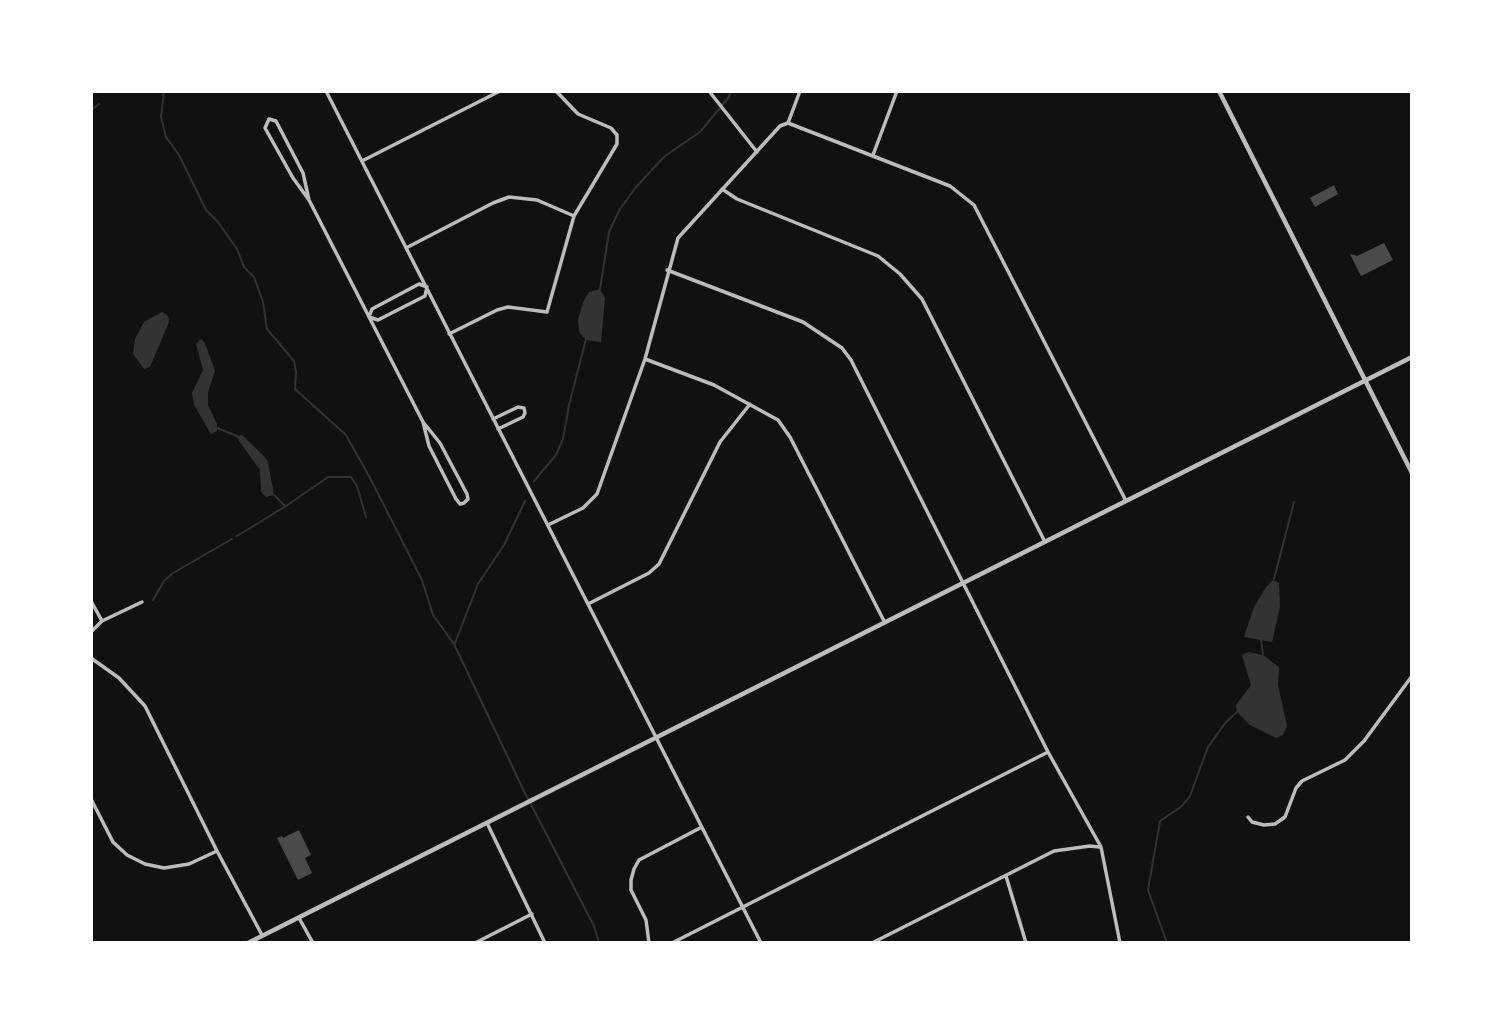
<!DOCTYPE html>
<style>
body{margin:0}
#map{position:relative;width:1503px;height:1034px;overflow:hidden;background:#111;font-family:Cabin,sans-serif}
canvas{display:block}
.frame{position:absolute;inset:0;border:93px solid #fff;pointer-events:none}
</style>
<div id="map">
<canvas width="1503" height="1034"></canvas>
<div class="frame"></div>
</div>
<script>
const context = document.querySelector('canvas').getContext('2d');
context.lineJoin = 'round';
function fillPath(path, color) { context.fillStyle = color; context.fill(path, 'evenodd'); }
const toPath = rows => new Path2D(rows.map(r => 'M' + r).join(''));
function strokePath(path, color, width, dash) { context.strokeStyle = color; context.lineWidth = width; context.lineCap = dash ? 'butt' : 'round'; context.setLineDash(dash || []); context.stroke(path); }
const water = toPath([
 [600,289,605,298,601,342,586,340,579,332,578,320,583,302,589,292],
 [162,312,168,316,169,322,150,367,144,369,133,354,135,339,144,322],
 [201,339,205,343,215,371,208,392,208,405,217,424,217,431,211,434,194,405,192,393,203,370,196,344],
 [242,435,264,456,268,462,274,495,266,497,261,492,260,470,239,441,237,436],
 [1273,580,1279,583,1280,607,1272,642,1244,637,1254,607,1266,587],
 [1248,652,1263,655,1279,667,1278,685,1287,726,1283,735,1276,738,1250,725,1237,712,1236,705,1251,685,1242,655]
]);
const stream = toPath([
 [164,91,161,117,166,137,179,155,206,210,218,222,237,249,244,267,254,277,263,302,267,329,294,361,296,372,295,389,346,435,370,478,422,580,433,615,454,644,523,789,594,926,599,943],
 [91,110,99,104],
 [600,289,609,232,620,209,636,187,665,156,700,132,729,97,731,91],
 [217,428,237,436],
 [534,481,556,455,563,439,569,405,586,339],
 [274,495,285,506],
 [237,536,286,506,328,477,351,477,357,486,366,517],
 [1274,579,1294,502],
 [153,600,164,581,173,573,232,539],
 [1261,639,1263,655],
 [455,643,478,584,504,545,525,501],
 [1167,943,1148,890,1160,821,1182,806,1190,796,1208,747,1226,722,1237,712]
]);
const building = toPath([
 [1334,185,1338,194,1315,207,1310,198],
 [1384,243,1393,260,1361,276,1350,254,1357,256],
 [299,830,311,855,305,858,312,873,298,880,277,838,282,836,283,838]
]);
const minor = toPath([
 [326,91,761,943],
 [709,91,757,152],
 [788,123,950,186,974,205,1125,499],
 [873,155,897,91],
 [362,161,500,91],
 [722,189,737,199,878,256,900,274,922,299,1044,540],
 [309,200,293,178,265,128,269,119,276,121,303,173,309,200,423,422,429,446,456,499,460,504,464,503,468,499,467,494,440,443,423,422],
 [406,248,493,203,509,197,537,200,574,216],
 [667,270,803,322,842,348,851,360,1048,752,1101,847,1120,943],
 [419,284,427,287,425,296,378,320,369,317,372,309,419,284],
 [449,334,497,310,508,307,547,312,574,216,617,144,617,135,611,128,578,114,556,91],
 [645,359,714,385,778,420,790,437,884,621],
 [493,419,518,407,524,408,525,413,523,417,498,429],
 [548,525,583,508,597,494,645,359,678,238,780,126,788,123,800,91],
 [91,601,102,621],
 [588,604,649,573,659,564,720,442,750,404],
 [91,632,102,621,142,602],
 [91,658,119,678,145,706,217,851,262,935],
 [91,799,113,842,127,855,145,864,164,868,189,864,217,851],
 [1248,817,1252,822,1264,825,1275,824,1285,817,1296,788,1302,781,1345,760,1364,741,1412,676],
 [487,823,545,943],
 [1006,876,1026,943],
 [299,918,313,943],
 [475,943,532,914],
 [649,943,646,920,631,890,631,880,634,869,639,860,702,827],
 [672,943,1048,752],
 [872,943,1054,851,1090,846,1099,847]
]);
const tertiary = toPath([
 [1219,91,1412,473],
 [248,943,1412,357]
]);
fillPath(water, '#333');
strokePath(stream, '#333', 2);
fillPath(building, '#4a4a4a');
strokePath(minor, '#bcbcbc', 3.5);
strokePath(tertiary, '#bcbcbc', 4.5);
</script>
